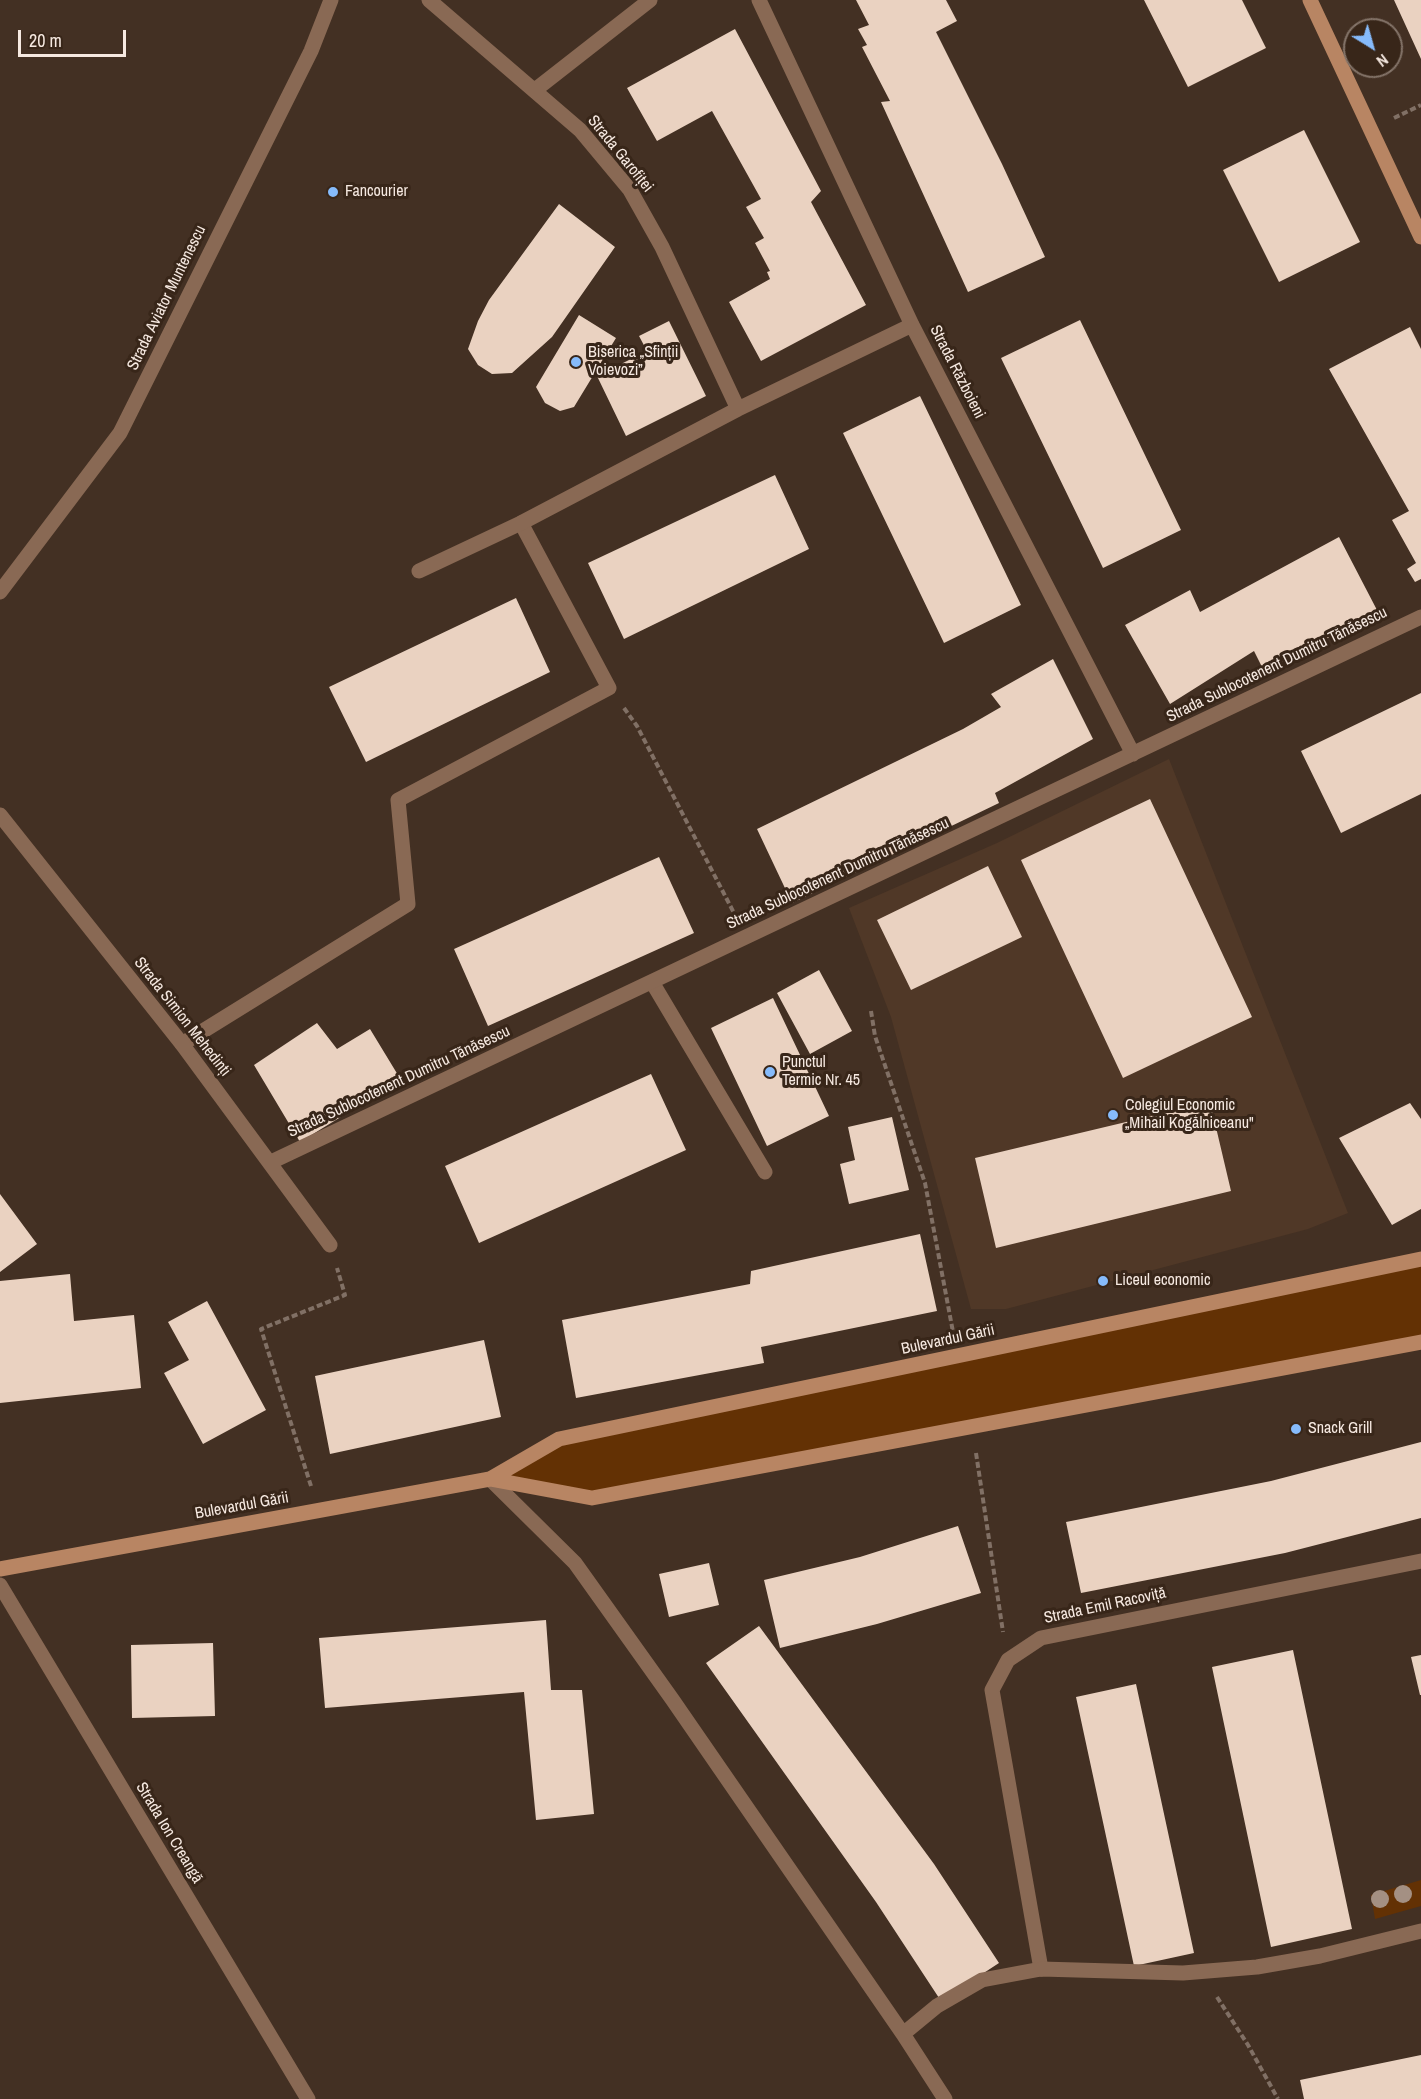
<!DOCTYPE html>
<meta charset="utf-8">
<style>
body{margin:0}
#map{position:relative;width:1421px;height:2099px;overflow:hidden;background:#433023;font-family:"Archivo Narrow",sans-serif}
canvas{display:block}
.north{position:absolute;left:1343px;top:18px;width:60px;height:60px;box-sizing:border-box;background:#382619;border:2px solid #847469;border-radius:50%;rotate:143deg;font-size:16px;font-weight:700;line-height:24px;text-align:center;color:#f6e9e1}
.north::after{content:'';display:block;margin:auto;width:21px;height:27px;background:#86bbfb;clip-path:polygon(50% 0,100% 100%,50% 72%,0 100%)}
.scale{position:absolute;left:18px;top:30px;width:108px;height:27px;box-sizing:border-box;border:3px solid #f6e9e1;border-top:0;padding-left:8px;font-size:18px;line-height:21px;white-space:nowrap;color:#f6e9e1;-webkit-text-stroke:4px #382619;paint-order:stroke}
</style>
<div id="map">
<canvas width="1421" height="2099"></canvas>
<div class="north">N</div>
<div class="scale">20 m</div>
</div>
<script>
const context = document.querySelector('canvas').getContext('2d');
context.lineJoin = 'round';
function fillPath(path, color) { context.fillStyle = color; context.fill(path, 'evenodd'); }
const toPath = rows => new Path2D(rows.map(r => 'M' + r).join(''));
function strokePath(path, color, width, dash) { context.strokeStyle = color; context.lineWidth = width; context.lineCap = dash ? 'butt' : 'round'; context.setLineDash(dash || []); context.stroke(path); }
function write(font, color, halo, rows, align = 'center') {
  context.font = font + ' "Archivo Narrow",sans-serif'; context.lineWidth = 6; context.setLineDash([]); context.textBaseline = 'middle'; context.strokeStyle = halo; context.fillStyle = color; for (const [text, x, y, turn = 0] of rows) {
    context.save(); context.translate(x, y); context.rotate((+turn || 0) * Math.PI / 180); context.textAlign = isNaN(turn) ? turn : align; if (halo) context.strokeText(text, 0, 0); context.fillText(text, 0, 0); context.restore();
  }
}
const built = toPath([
 [1169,759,1348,1213,1308,1229,1006,1309,971,1309,891,1017,849,908,997,843]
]);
const green = toPath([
 [1421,1259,1421,1342,592,1498,490,1479,559,1439],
 [1421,1880,1421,1906,1375,1919,1371,1895]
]);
const building = toPath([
 [856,0,946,0,957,21,936,32,1002,164,1045,257,968,292,881,102,890,101,862,47,867,45,858,29,869,25],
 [1144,0,1242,0,1266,48,1188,87],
 [1394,0,1421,0,1421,59],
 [735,29,821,191,811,202,866,305,761,361,729,302,770,279,767,272,770,271,755,243,764,238,746,207,761,199,712,111,657,141,627,88],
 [1304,130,1360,242,1279,282,1223,170],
 [559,204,615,247,552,337,512,373,492,374,478,365,468,349,478,321,489,300],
 [579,315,616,338,574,407,560,411,545,403,536,387],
 [1080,320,1181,530,1103,568,1001,358],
 [669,321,706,396,626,436,597,376,647,351,639,336],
 [1410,327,1421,349,1421,579,1415,582,1407,569,1416,563,1392,520,1409,511,1329,369],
 [920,396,1021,605,944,643,843,433],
 [775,475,809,549,624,639,588,563],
 [1339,537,1378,612,1264,671,1254,651,1170,704,1125,625,1190,590,1200,612],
 [516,598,550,672,366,762,329,687],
 [1053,659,1093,739,995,793,999,803,792,903,757,829,963,729,1001,707,991,694],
 [1421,693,1421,794,1341,833,1301,751],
 [1150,799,1252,1017,1123,1078,1021,860],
 [659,857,694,933,488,1026,454,949],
 [988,866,1022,937,911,990,877,920],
 [819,970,852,1031,810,1054,777,993],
 [773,998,829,1116,767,1146,711,1028],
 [317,1023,337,1049,370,1029,401,1080,300,1142,254,1065],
 [651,1074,686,1150,479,1243,445,1166],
 [1210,1102,1231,1191,996,1248,975,1158],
 [1410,1103,1421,1119,1421,1209,1392,1225,1339,1138],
 [892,1117,909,1190,849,1204,840,1164,855,1160,848,1127],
 [0,1194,37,1244,0,1272],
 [920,1234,937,1311,761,1347,764,1363,576,1398,562,1320,750,1284,751,1271],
 [70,1274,74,1321,134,1315,141,1388,0,1403,0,1281],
 [207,1301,266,1410,203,1444,164,1373,189,1360,168,1322],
 [484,1340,501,1417,330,1454,315,1376],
 [1421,1442,1421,1518,1285,1553,1081,1593,1066,1522,1271,1481],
 [958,1526,981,1593,877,1624,780,1648,764,1580,860,1557],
 [709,1563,719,1605,669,1617,659,1574],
 [546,1620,551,1690,582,1690,594,1814,536,1820,524,1692,325,1708,319,1638],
 [759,1626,934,1864,999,1963,941,2001,876,1902,706,1663],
 [213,1643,215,1716,132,1718,131,1645],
 [1293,1650,1352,1929,1271,1947,1212,1667],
 [1421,1655,1421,1695,1420,1695,1411,1657],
 [1136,1684,1194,1953,1134,1966,1076,1697],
 [1421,2055,1421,2099,1304,2099,1300,2080]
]);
const path = toPath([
 [1394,118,1421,105],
 [624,708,637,726,734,913],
 [871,1011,875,1036,925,1183,953,1332],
 [976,1453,1003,1632],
 [311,1486,261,1329,345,1295,337,1268],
 [1217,1997,1248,2045,1278,2099]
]);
const service = toPath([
 [652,982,765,1172],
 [182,1044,408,904,398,800,609,688,521,523],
 [1041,1969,992,1690,1008,1660,1041,1638,1421,1561]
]);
const minor = toPath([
 [429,0,580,130,630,190,662,247,738,409],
 [759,0,912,325,1133,754],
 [535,90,650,0],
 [419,571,521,523,738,409,912,325],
 [0,592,120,433,311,51,331,0],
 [0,815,182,1044,330,1245],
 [271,1162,1421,617],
 [490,1479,575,1563,672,1699,903,2034,945,2099],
 [0,1585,308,2099],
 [903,2034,937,2006,982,1980,1041,1969,1183,1973,1257,1967,1320,1956,1421,1931]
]);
const secondary = toPath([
 [1310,0,1421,237],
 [490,1479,592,1498,1421,1342],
 [0,1569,490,1479,559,1439,1421,1259]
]);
const trees = [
 [1403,1894],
 [1380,1899]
];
const markers = [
 [333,192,6,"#86bbfb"],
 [576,362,6,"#86bbfb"],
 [770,1072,6,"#86bbfb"],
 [1113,1115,6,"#86bbfb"],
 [1103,1281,6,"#86bbfb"],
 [1296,1429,6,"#86bbfb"]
];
const streetNames = [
 ["Strada Garofiței",620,154,51],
 ["Strada Aviator Muntenescu",167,298,-64],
 ["Strada Războieni",957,372,63],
 ["Strada Sublocotenent Dumitru Tănăsescu",1277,665,-26],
 ["Strada Sublocotenent Dumitru Tănăsescu",838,874,-25],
 ["Strada Simion Mehedinți",182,1017,52],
 ["Strada Sublocotenent Dumitru Tănăsescu",399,1082,-25],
 ["Bulevardul Gării",948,1340,-12],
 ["Bulevardul Gării",242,1506,-10],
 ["Strada Emil Racoviță",1105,1606,-12],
 ["Strada Ion Creangă",169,1833,59]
];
const poiNames = [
 ["Fancourier",345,192],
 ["Biserica „Sfinții",588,353],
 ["Voievozi”",588,371],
 ["Punctul",782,1063],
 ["Termic Nr. 45",782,1081],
 ["Colegiul Economic",1125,1106],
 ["„Mihail Kogălniceanu\"",1125,1124],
 ["Liceul economic",1115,1281],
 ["Snack Grill",1308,1429]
];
fillPath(built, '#503827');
fillPath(green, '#633104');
fillPath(building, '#ead2c1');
strokePath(path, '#817065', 4, [6, 3]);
strokePath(service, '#896954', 15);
strokePath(minor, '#896954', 15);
strokePath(secondary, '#b88563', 15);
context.fillStyle = '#a49083';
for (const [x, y] of trees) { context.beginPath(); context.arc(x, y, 9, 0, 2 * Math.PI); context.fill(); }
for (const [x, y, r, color] of markers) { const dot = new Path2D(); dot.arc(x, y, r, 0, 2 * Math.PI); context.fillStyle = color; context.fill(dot); strokePath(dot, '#382619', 2); }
write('16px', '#f6e9e1', '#382619', streetNames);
write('16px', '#f6e9e1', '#382619', poiNames, 'left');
</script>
